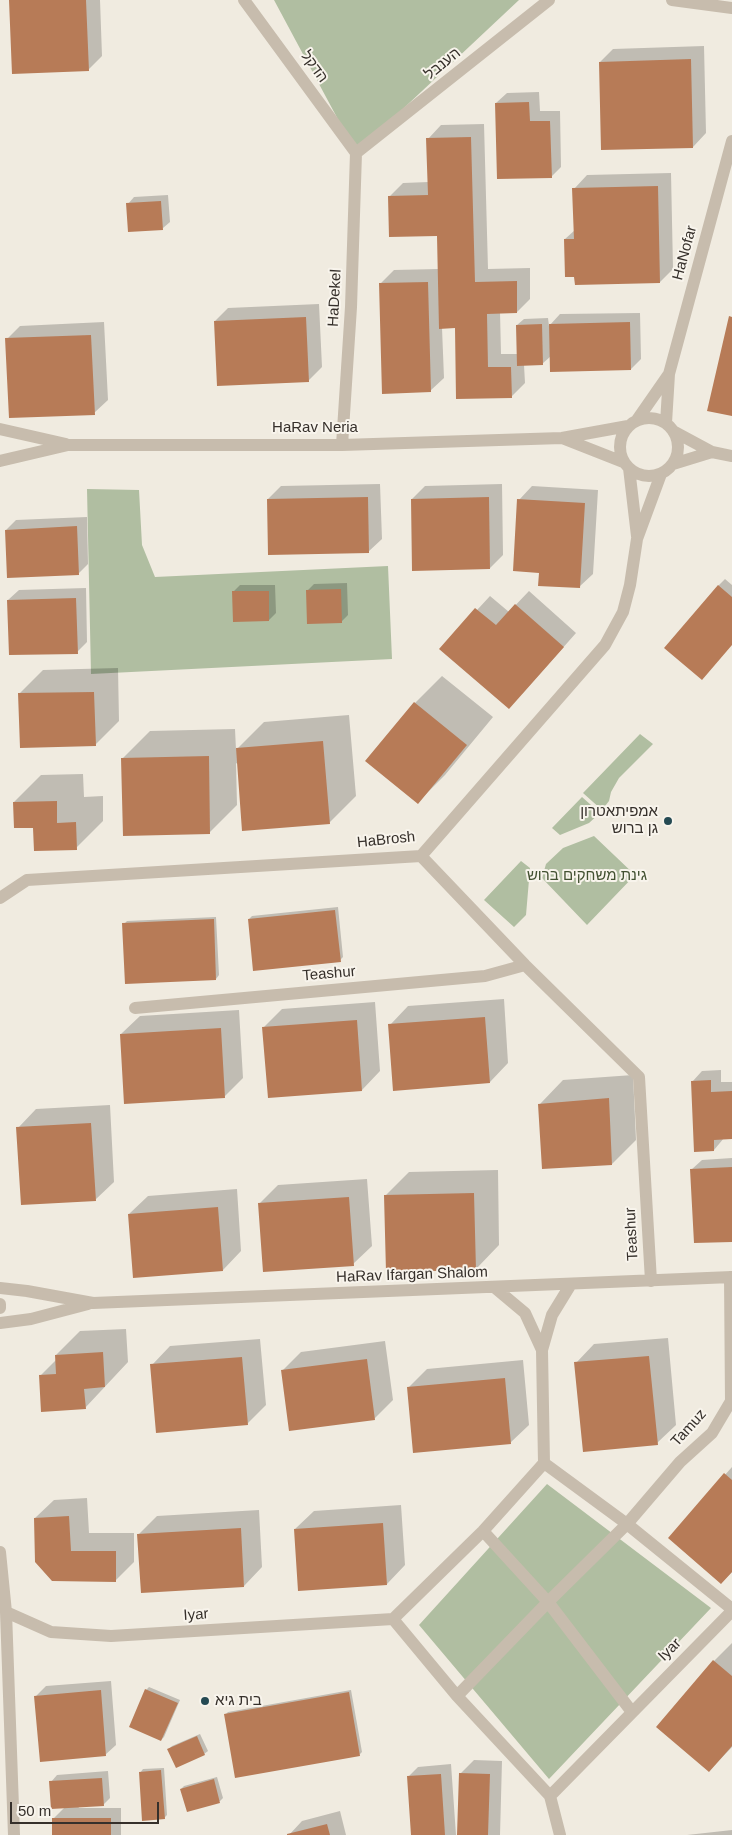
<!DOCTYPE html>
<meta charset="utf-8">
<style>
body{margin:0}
#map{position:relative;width:732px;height:1835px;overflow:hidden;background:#f0ebe0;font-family:Arial,sans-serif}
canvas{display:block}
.scale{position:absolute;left:10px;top:1802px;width:149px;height:22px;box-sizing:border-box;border:2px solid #36302b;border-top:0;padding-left:6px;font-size:15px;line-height:18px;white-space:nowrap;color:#36302b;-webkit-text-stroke:4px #f8f4ec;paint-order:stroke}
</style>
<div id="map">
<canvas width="732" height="1835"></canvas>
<div class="scale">50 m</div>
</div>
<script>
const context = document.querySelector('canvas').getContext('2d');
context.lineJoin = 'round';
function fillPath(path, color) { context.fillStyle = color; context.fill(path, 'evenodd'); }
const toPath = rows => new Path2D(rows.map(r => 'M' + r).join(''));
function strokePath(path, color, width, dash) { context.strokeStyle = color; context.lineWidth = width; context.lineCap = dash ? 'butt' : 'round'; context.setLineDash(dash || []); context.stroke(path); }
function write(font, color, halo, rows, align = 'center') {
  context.font = font + ' Arial,"Noto Sans Hebrew",sans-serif'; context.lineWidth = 4; context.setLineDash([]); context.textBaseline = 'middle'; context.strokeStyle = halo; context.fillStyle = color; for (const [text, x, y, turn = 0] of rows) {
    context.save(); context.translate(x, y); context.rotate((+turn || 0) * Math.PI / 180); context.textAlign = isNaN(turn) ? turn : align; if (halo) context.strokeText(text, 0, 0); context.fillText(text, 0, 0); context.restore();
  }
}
const green = toPath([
 [274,0,519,0,356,153],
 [87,489,139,490,142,545,155,577,388,566,392,659,91,674],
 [640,734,653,744,619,778,611,792,609,801,602,810,583,793],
 [582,797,600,813,589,823,560,835,552,828],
 [594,836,635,875,587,925,542,878,546,864,563,848],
 [521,861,530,868,526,915,514,927,484,900],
 [547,1484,711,1608,549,1779,419,1625]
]);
const shadow = toPath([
 [11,0,100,0,102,56,88,70],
 [704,46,706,133,693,147,600,62,613,49],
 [539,92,540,111,560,111,561,167,551,177,496,103,507,93],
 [484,124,488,269,530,268,530,299,517,312,500,312,501,354,518,354,517,325,524,319,548,318,549,326,560,314,640,313,641,359,631,369,551,356,542,364,524,365,525,383,511,397,456,327,442,328,444,378,430,391,380,284,394,270,439,269,439,235,389,197,403,183,429,182,428,139,441,125],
 [671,173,673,269,660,282,565,239,575,230,574,189,587,175],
 [168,195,170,222,163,228,128,204,134,197],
 [319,304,322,367,308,381,215,321,228,308],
 [104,322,108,400,94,413,7,339,20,326],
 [380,484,382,539,368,552,268,499,281,486],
 [502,484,503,555,490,568,412,499,425,486],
 [532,486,598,490,593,574,579,587,540,571,519,500],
 [87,517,88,564,78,574,6,530,16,520],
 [725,579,732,585,732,644,718,586],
 [347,583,348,615,341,622,308,590,314,584],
 [240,585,275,585,276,613,269,620,233,592],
 [86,588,87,642,77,652,8,600,19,590],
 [529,591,576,633,522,694,441,649,490,596,509,612],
 [118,668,119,721,95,745,19,694,43,670],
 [442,676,493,717,445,775,418,802,367,761,415,703],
 [349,715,356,796,329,823,236,763,237,805,210,832,123,758,150,731,235,729,236,750,264,722],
 [83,774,84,797,103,796,103,821,76,848,34,826,14,802,41,775],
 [338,907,343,957,340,960,249,919,252,916],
 [216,917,219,975,216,979,124,924,127,921],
 [504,999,508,1063,490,1082,390,1025,408,1006],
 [375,1002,380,1071,362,1090,264,1027,282,1009],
 [239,1010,243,1078,224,1097,121,1034,140,1016],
 [721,1070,721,1082,732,1082,732,1138,724,1138,714,1150,692,1082,702,1071],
 [633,1075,636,1140,612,1164,540,1104,563,1080],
 [110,1105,114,1182,95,1200,18,1128,36,1109],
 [732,1158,732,1240,691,1170,702,1160],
 [498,1170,499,1245,476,1269,385,1196,409,1172],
 [367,1179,372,1246,353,1264,259,1204,278,1185],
 [237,1189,241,1251,223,1270,129,1214,148,1196],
 [126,1329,128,1362,85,1408,40,1376,56,1360,56,1355,80,1331],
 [668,1338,676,1425,657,1443,576,1363,594,1344],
 [260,1339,266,1405,247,1424,152,1365,170,1346],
 [385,1341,393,1400,374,1419,283,1370,301,1352],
 [523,1360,529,1425,510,1443,408,1388,427,1369],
 [732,1467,732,1572,721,1583,669,1538],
 [87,1498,89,1533,134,1533,134,1562,115,1581,52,1580,35,1518,54,1500],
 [401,1505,405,1565,387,1584,295,1529,314,1511],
 [259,1510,262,1567,244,1586,138,1535,157,1516],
 [732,1643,732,1747,709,1771,714,1661],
 [111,1681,116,1745,105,1755,36,1696,46,1686],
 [149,1687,180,1700,164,1737,161,1740,146,1690],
 [351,1690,362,1752,359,1755,225,1715,228,1712],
 [200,1734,208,1751,204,1754,169,1749,172,1746],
 [474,1760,502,1761,500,1835,459,1835,460,1774],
 [451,1764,456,1835,412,1835,408,1777,418,1767],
 [164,1768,167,1815,164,1818,140,1773,143,1769],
 [108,1771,110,1798,103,1805,78,1806,79,1808,121,1808,121,1835,54,1835,53,1819,65,1807,51,1782,57,1775],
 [217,1777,223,1798,220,1801,187,1810,181,1789,184,1786],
 [340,1811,346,1835,289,1835,302,1821],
 [732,1830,732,1835,687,1835]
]);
const building = toPath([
 [9,0,86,0,89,71,12,74],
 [691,59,693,148,601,150,599,62],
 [529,102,530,121,550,121,552,178,497,179,495,103],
 [471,137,475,282,517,281,517,313,487,314,488,367,511,367,512,398,456,399,455,328,439,329,437,236,389,237,388,196,428,195,426,138],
 [658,186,660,283,575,285,574,277,565,277,564,239,574,239,572,188],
 [161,201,163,230,128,232,126,203],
 [428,282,431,392,382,394,379,283],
 [729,316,732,317,732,416,707,411],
 [306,317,309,382,217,386,214,321],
 [630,322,631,370,550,372,549,324],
 [542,324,543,365,517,366,516,325],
 [91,335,95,415,9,418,5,338],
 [368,497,369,553,268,555,267,499],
 [489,497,490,569,412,571,411,499],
 [517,499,585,503,580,588,538,586,539,573,513,571],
 [77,526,79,575,7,578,5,530],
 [718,585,732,597,732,645,702,680,664,648],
 [341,589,342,623,307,624,306,590],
 [232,591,269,591,269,621,233,622],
 [76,598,78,654,9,655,7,600],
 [515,604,564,647,509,709,439,649,475,608,496,625],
 [94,692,96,746,20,748,18,693],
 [414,702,467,745,418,804,365,761],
 [323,741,330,824,242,831,236,748],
 [209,756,210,834,123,836,121,758],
 [57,801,57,823,76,822,77,850,34,851,33,828,14,828,13,802],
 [335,910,341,962,253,971,248,919],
 [214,919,216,980,125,984,122,923],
 [485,1017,490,1083,393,1091,388,1024],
 [357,1020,362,1091,268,1098,262,1027],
 [221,1028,225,1098,124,1104,120,1034],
 [711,1080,711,1092,732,1091,732,1139,714,1140,714,1151,694,1152,691,1081],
 [609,1098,612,1165,542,1169,538,1104],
 [91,1123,96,1201,21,1205,16,1127],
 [732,1167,732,1242,694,1243,690,1169],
 [474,1193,476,1270,386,1272,384,1195],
 [349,1197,354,1266,263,1272,258,1203],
 [218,1207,223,1271,133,1278,128,1214],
 [103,1352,105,1387,84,1389,86,1409,41,1412,39,1375,56,1374,55,1355],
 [649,1356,658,1445,583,1452,574,1362],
 [242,1357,248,1425,156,1433,150,1364],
 [367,1359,375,1420,289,1431,281,1370],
 [505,1378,511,1444,413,1453,407,1387],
 [724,1473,732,1480,732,1572,721,1584,668,1538],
 [69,1516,71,1551,116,1551,116,1582,52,1581,35,1562,34,1518],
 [383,1523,387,1585,298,1591,294,1529],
 [241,1528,244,1587,141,1593,137,1534],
 [713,1660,732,1676,732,1746,709,1772,656,1727],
 [145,1689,178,1703,161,1741,129,1727],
 [101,1690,106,1756,40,1762,34,1696],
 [349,1692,360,1756,235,1778,224,1714],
 [197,1736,205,1755,176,1768,167,1749],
 [161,1770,165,1819,142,1821,139,1772],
 [459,1773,490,1774,488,1835,457,1835],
 [441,1774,445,1835,411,1835,407,1776],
 [102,1778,104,1806,51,1809,49,1781],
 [214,1779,220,1803,187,1812,180,1789],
 [52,1818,111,1818,111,1835,52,1835],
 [327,1824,330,1835,287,1835,287,1834]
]);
const minor = toPath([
 [244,0,356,153,351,307,342,445],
 [672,0,732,8],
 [356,153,549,0],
 '620 447a29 29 0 1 1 58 0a29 29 0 1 1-58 0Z',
 [637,420,669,374],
 [666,423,669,374,732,141],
 [0,429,66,444],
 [673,431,712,452,732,456],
 [562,438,623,462],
 [0,461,68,445,342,445,562,438,628,426],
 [673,464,712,452],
 [629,468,637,536],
 [421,856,525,965,639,1077,651,1281],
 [421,856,605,645,623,612,630,585,637,539,661,474],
 [0,898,27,880,421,856],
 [135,1008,485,976,525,965],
 [494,1287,525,1313,542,1350],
 [0,1288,27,1291,93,1303,732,1277],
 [0,1304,0,1308],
 [0,1323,31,1319,88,1304],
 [544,1463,542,1350,552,1315,571,1284],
 [483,1531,548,1602,632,1712],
 [0,1552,6,1612,14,1835],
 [6,1612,51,1632,111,1636,393,1619,483,1531,544,1463,627,1524,732,1609],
 [393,1619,457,1696,550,1796,732,1611],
 [457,1696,548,1602,627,1524,680,1462,712,1433,731,1401,730,1277],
 [550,1796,560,1835]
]);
const markers = [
 [668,821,5,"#254a53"],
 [205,1701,5,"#254a53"]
];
const streetNames = [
 ["הענבל",443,64,-39],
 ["הדקל",314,67,54],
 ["HaNofar",685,253,-75],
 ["HaDekel",335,298,-87],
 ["HaRav Neria",315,428],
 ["HaBrosh",386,840,-6],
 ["Teashur",329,974,-5],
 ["Teashur",632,1234,-93],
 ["HaRav Ifargan Shalom",412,1275,-2],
 ["Tamuz",689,1428,-48],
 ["Iyar",196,1615,-4],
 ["Iyar",670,1650,-45]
];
const poiNames = [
 ["אמפיתאטרון",658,812],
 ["גן ברוש",658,829],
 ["בית גיא",215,1701,"left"]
];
const parkNames = [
 ["גינת משחקים ברוש",587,876]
];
fillPath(green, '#b0bea1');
fillPath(shadow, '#0003');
fillPath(building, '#b77b57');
strokePath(minor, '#c7bcad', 12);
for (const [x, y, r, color] of markers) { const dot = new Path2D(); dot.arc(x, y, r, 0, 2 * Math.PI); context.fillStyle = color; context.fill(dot); strokePath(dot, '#f8f4ec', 2); }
write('15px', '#36302b', '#f8f4ec', streetNames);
write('15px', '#36302b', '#f8f4ec', poiNames, 'right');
write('15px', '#425131', '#f8f4ec', parkNames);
</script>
